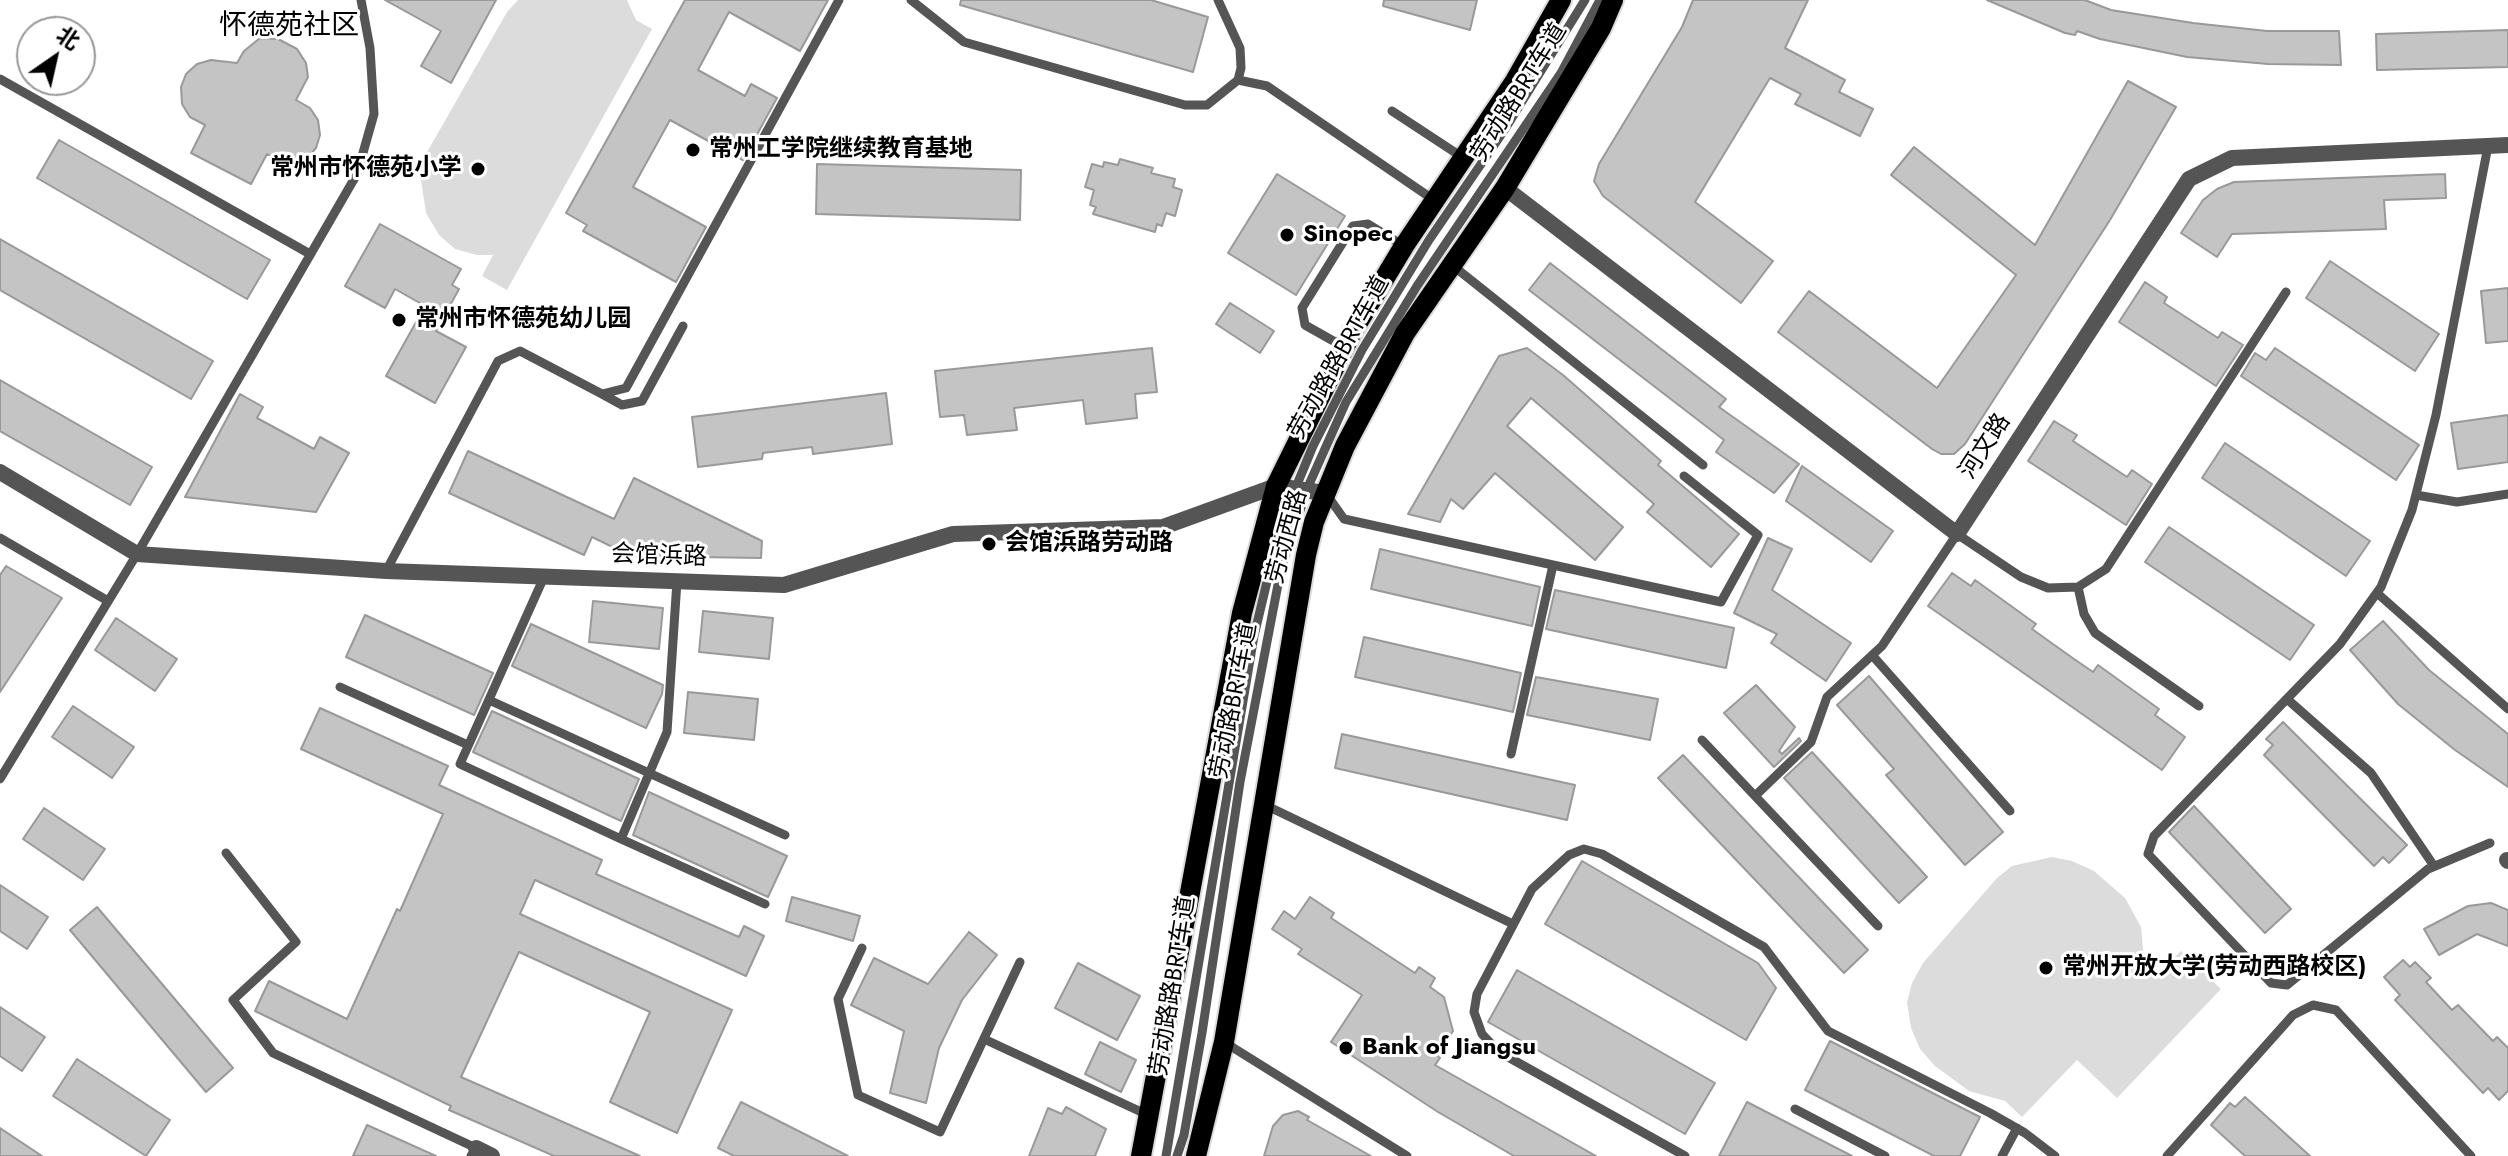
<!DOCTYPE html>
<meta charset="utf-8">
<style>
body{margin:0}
#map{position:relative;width:2508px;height:1156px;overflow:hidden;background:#fff;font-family:Jost,"Noto Sans SC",sans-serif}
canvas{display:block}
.north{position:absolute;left:16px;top:16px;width:80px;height:80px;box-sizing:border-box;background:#fff;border:2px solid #999;border-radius:50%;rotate:34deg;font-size:22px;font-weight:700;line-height:32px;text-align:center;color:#000}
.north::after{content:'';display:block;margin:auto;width:28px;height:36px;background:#000;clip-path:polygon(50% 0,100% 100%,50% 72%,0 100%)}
</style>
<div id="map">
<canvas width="2508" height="1156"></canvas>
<div class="north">北</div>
</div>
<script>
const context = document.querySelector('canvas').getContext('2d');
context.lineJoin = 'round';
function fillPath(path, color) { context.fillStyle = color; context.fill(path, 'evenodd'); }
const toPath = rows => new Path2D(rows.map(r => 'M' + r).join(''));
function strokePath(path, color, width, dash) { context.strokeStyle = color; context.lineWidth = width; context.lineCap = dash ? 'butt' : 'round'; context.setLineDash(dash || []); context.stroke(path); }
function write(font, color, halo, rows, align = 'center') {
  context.font = font + ' Jost,"Noto Sans SC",sans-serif'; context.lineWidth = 6; context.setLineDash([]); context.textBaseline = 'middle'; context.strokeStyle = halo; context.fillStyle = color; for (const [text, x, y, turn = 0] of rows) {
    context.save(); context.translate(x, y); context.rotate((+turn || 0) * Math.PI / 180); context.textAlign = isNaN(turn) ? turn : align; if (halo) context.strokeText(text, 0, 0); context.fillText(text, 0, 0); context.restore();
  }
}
const green = toPath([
 [518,0,627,0,636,20,652,29,507,290,482,276,493,255,477,255,455,249,439,235,426,213,421,180,426,154,507,12],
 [2052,857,2072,861,2094,871,2125,898,2141,927,2144,960,2158,974,2181,951,2221,989,2117,1098,2077,1060,2022,1117,2005,1101,1969,1091,1935,1066,1920,1049,1911,1028,1907,1002,1912,983,1923,963,1997,878,2012,866]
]);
const building = toPath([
 [385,0,496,0,451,83,421,66,441,31,385,0],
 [685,0,828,0,800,51,729,12,698,70,745,96,751,84,777,98,743,160,670,120,633,187,706,227,676,282,583,231,587,225,566,213,685,0],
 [961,0,1151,0,1208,17,1193,72,960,5,961,0],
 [1384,0,1477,0,1470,30,1383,6,1384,0],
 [1693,0,1808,0,1785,48,1845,80,1839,92,1873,109,1860,136,1795,104,1801,94,1770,78,1695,202,1773,261,1741,303,1603,196,1594,181,1599,164,1682,27,1693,0],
 [1987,0,2085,0,2111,10,2193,23,2267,31,2339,31,2341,65,2268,64,2187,57,2100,39,2077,31,2075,35,2065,33,1987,0],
 [2508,30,2508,67,2377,70,2376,34,2508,30],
 [260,38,278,39,297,49,306,63,308,77,296,100,310,108,318,120,320,135,316,148,305,161,292,163,281,162,267,154,251,184,191,153,205,125,190,117,182,104,181,87,186,74,197,64,211,60,237,63,244,51,260,38],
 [2128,81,2176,107,2110,220,1965,444,1954,454,1941,454,1932,449,1778,332,1809,291,1937,388,2016,275,1891,175,1914,147,2035,245,2128,81],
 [59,140,270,260,247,299,37,178,59,140],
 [1120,159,1153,168,1151,173,1175,179,1173,187,1182,190,1175,216,1166,213,1162,226,1157,224,1155,232,1093,214,1096,207,1090,205,1094,190,1085,187,1092,164,1103,167,1104,162,1118,165,1120,159],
 [817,164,1021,170,1020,220,816,214,817,164],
 [1277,174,1345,216,1296,295,1228,253,1277,174],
 [2445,174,2446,198,2384,200,2386,229,2232,234,2217,257,2181,233,2203,200,2217,189,2234,182,2445,174],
 [380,224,461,269,452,285,459,289,436,331,466,347,435,403,386,376,425,306,395,289,385,308,345,286,380,224],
 [0,239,213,361,191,399,0,290,0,239],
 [2330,261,2439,334,2415,371,2306,298,2330,261],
 [1550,263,1726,399,1719,407,1799,464,1774,493,1716,452,1724,440,1529,290,1550,263],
 [2145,282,2167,297,2164,303,2218,338,2222,332,2243,345,2216,386,2119,322,2145,282],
 [2508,288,2508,341,2486,343,2481,291,2508,288],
 [1230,303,1274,331,1260,353,1216,324,1230,303],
 [1152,348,1157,392,1135,394,1137,418,1086,424,1083,400,1014,408,1017,430,967,435,964,415,940,417,935,371,1152,348],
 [1527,348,1563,375,1661,461,1658,465,1739,534,1711,567,1647,512,1654,504,1531,398,1507,426,1623,527,1595,560,1495,473,1463,509,1451,499,1440,522,1408,514,1499,356,1527,348],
 [2275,348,2419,445,2396,480,2241,376,2255,353,2266,360,2275,348],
 [0,380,152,467,130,505,0,431,0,380],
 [886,393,892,444,813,454,812,447,763,453,762,459,698,467,692,417,886,393],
 [240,394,263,407,257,418,314,449,320,437,349,453,316,512,185,497,240,394],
 [2508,415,2508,462,2458,469,2451,423,2508,415],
 [2054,421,2077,435,2073,441,2127,477,2132,470,2152,484,2126,525,2028,461,2054,421],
 [2225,443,2370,541,2346,576,2202,478,2225,443],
 [468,451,614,519,634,478,762,541,761,558,631,556,592,537,584,555,449,493,468,451],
 [1802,466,1893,531,1871,562,1786,501,1802,466],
 [2169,527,2314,625,2290,660,2145,562,2169,527],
 [1768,538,1792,549,1772,590,1851,643,1826,681,1771,643,1777,634,1734,613,1768,538],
 [1380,549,1540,587,1532,626,1371,589,1380,549],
 [6,566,62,598,0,692,0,575,6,566],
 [1952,573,1971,586,1975,580,2036,624,2032,629,2074,659,2093,672,2098,665,2159,709,2155,715,2185,737,2162,770,1928,606,1952,573],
 [1555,590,1734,628,1726,668,1546,629,1555,590],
 [593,601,663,608,659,649,589,642,593,601],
 [703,611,773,618,769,659,699,652,703,611],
 [365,615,493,673,474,715,346,657,365,615],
 [116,618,177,659,155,691,95,650,116,618],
 [2383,621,2429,670,2508,734,2508,787,2455,750,2398,704,2350,650,2383,621],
 [531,624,663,685,662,694,646,728,512,666,531,624],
 [1364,637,1521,673,1513,712,1355,677,1364,637],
 [1869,676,2003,832,1965,865,1886,775,1894,769,1837,705,1869,676],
 [1536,677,1658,699,1650,740,1527,715,1536,677],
 [1756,685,1795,727,1779,751,1782,754,1799,738,1801,741,1774,767,1724,713,1756,685],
 [688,692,758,699,754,740,684,733,688,692],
 [73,706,134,747,112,778,52,737,73,706],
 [320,708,448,766,439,785,602,860,596,874,739,937,744,926,764,936,746,976,535,880,520,914,732,1010,677,1133,610,1102,650,1012,519,952,461,1077,640,1156,554,1156,449,1110,451,1106,255,1011,269,981,347,1019,397,909,400,911,443,814,301,749,320,708],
 [492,711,639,779,621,821,473,752,492,711],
 [2283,722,2407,845,2389,863,2383,857,2374,866,2264,755,2273,745,2266,739,2283,722],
 [1342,734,1575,785,1567,820,1335,768,1342,734],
 [1812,752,1927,877,1899,903,1784,778,1812,752],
 [1683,755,1868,950,1844,973,1658,778,1683,755],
 [649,792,787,856,768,897,633,835,649,792],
 [2194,806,2291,909,2265,933,2169,832,2194,806],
 [44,808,105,849,83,880,23,839,44,808],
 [1582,861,1758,963,1776,988,1746,1040,1545,924,1582,861],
 [0,885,48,917,27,949,0,931,0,885],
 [792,897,860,916,853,941,786,921,792,897],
 [1310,897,1334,913,1331,918,1415,973,1419,967,1435,978,1430,987,1444,997,1453,1031,1437,1055,1440,1058,1435,1065,1596,1156,1514,1156,1438,1112,1331,1042,1362,995,1298,954,1302,949,1272,929,1284,911,1295,919,1310,897],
 [2491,903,2508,910,2508,946,2477,934,2439,955,2424,929,2468,906,2491,903],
 [97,907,233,1068,206,1092,70,930,97,907],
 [969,932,997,955,962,1000,939,1048,926,1103,890,1093,904,1031,851,1005,874,958,928,984,969,932],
 [2403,960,2410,967,2415,962,2431,978,2426,982,2452,1010,2458,1005,2493,1041,2497,1037,2508,1048,2508,1091,2499,1100,2488,1088,2483,1093,2395,1000,2400,995,2384,977,2403,960],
 [1078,963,1140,996,1117,1040,1055,1008,1078,963],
 [1517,970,1715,1083,1685,1134,1488,1022,1517,970],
 [0,1007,45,1037,22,1071,0,1056,0,1007],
 [1830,1041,1980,1117,1960,1156,1934,1156,1805,1090,1830,1041],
 [1100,1042,1136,1060,1121,1092,1085,1074,1100,1042],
 [77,1059,170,1120,146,1156,53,1096,77,1059],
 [2245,1097,2310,1156,2245,1156,2211,1125,2230,1103,2235,1107,2245,1097],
 [741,1102,848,1156,734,1156,718,1148,741,1102],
 [1747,1102,1852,1156,1719,1156,1747,1102],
 [1066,1107,1106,1129,1095,1156,1029,1156,1048,1108,1062,1114,1066,1107],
 [1298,1111,1309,1117,1307,1120,1371,1156,1264,1156,1273,1126,1283,1115,1298,1111],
 [367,1125,436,1156,353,1156,367,1125],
 [0,1128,42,1156,0,1156,0,1128]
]);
const service = toPath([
 [911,0,964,42,1185,105,1207,105,1238,80,1241,68,1240,48,1218,0],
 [0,79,310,254],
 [1238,80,1267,86,1434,200],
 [1392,111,1462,157],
 [2488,146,2436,415,2412,510,2381,587,2340,644,2154,836,2148,854,2271,983,2287,985,2428,869,2490,843],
 [1452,265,1703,465],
 [1344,347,1305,325,1302,308,1353,226,1368,224,1404,246],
 [602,394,622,405,642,401,683,326],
 [1327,495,1344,519,1721,602,1758,535,1684,476],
 [2416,495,2457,502,2508,494],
 [0,538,108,601],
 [386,571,498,361,520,351,602,394,626,388,839,0],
 [544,577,460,764,621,839,667,732,677,581],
 [2078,587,2084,614,2095,633,2199,706],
 [2377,593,2508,709],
 [1872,655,2010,811],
 [340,687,468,745],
 [2287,699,2371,773,2434,866],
 [489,700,785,835],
 [1702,740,1755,796],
 [1511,754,1553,565],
 [0,779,137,554,357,174,374,114,370,48,361,0],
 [1263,804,1513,924],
 [621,839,765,904],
 [226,853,296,942,233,1000,273,1053,476,1148,471,1156],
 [1878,926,1755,796,1811,742,1827,697,1882,646,1957,534,2021,577,2048,588,2078,587,2106,569,2286,292],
 [862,948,838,999,858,1095,940,1132,1020,962],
 [984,1039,1150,1116],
 [1224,1042,1407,1156],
 [1795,1109,1885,1156],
 [1166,1156,1254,636,1276,544,1296,487,1313,446,1362,350,1429,240,1505,129,1585,0],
 [1177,1156,1184,1135,1202,1033,1240,782,1281,569,1307,489,1346,402,1417,286,1561,73,1600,0],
 [1685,1156,1499,1052,1482,1034,1474,1012,1477,994,1532,889,1569,855,1584,849,1602,854,1764,947,1828,1031,1990,1113,2025,1133,2055,1156],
 [2002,1156,2017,1128],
 [2167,1156,2293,1015,2313,1005,2336,1010,2471,1156]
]);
const minor = toPath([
 [1505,188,1957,534,2189,179,2232,158,2508,145],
 [2507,860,2508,861],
 [476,1148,492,1156]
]);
const tertiary = toPath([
 [0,472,137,554,386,571,784,585,953,534,1163,527,1276,486,1325,493]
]);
const primary = toPath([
 [1141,1156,1242,613,1276,486,1351,334,1404,246,1515,81,1561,0],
 [1196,1156,1224,1042,1306,555,1314,522,1345,446,1405,333,1505,188,1601,28,1613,0]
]);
const markers = [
 [693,150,8,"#000"],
 [478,169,8,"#000"],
 [1287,235,8,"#000"],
 [399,320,8,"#000"],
 [989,544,8,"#000"],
 [2046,968,8,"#000"],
 [1346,1048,8,"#000"]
];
const streetNames = [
 ["劳动路BRT车道",1520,93,-58],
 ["劳动路路BRT车道",1340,358,-61],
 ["河文路",1986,447,-57],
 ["劳动西路",1288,537,-75],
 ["会馆浜路",659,557,2],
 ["劳动路BRT车道",1235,701,-79],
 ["劳动路路BRT车道",1174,986,-81]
];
const poiNames = [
 ["常州工学院继续教育基地",709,150],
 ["常州市怀德苑小学",462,169,"right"],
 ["Sinopec",1303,235],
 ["常州市怀德苑幼儿园",415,320],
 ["会馆浜路劳动路",1005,544],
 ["常州开放大学(劳动西路校区)",2062,968],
 ["Bank of Jiangsu",1362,1048]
];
const quarterNames = [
 ["怀德苑社区",289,27]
];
fillPath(green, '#dcdcdc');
fillPath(building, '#c4c4c4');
strokePath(building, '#999', 2);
strokePath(primary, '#dbdbdb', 24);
strokePath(service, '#555', 9);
strokePath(minor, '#555', 16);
strokePath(tertiary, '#555', 16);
strokePath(primary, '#000', 20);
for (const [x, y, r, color] of markers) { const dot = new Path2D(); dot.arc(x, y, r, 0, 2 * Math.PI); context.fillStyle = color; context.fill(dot); strokePath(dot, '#fff', 3); }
write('24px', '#000', '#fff', streetNames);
write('bold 24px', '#000', '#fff', poiNames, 'left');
write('28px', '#000', '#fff', quarterNames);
</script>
